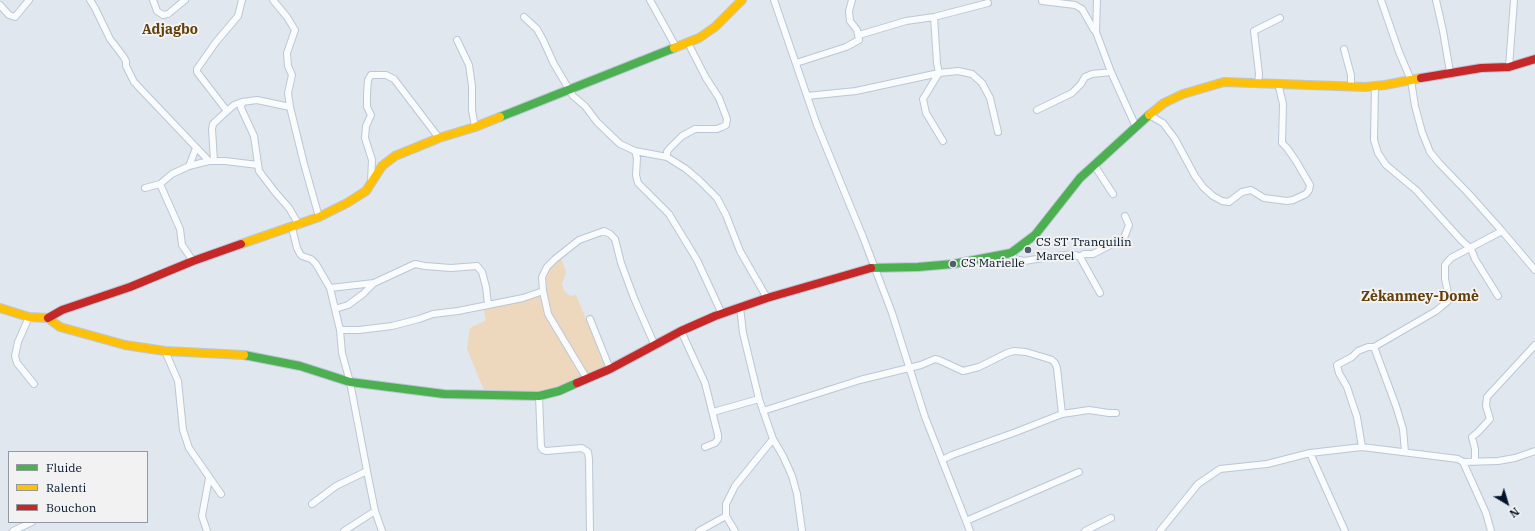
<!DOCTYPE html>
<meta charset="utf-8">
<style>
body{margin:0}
#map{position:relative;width:1535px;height:531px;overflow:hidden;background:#e1e7ee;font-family:"IBM Plex Serif",serif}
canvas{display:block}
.legend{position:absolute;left:8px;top:451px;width:140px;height:72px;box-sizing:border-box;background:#f2f2f2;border:1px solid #9299a2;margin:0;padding:5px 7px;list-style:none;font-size:12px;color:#02142a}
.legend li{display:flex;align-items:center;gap:8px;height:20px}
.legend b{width:20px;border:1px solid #9299a2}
.north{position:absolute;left:1487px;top:483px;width:40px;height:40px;-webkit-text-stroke:3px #f2f2f2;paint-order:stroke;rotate:142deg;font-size:11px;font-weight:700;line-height:16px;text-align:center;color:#02142a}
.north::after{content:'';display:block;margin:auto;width:14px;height:18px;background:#02142a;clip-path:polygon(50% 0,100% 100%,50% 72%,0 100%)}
</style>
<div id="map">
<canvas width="1535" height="531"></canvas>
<ul class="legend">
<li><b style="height:5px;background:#4caf50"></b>Fluide</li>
<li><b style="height:5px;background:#ffc107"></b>Ralenti</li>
<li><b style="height:5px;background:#c62828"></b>Bouchon</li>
</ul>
<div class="north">N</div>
</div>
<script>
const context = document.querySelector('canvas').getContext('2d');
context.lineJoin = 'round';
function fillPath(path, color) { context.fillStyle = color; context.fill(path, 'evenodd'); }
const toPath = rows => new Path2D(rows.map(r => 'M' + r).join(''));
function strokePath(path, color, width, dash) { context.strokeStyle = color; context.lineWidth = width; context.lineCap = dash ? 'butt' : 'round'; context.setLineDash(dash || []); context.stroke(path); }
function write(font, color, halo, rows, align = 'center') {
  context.font = font + ' "IBM Plex Serif",serif'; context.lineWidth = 4; context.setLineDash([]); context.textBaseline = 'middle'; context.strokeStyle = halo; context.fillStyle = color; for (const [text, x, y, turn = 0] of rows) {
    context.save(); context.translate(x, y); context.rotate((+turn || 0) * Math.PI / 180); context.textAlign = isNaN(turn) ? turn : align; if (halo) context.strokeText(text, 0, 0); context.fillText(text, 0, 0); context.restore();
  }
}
const green = toPath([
 [561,258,566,272,562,284,564,291,570,296,576,295,606,367,588,374,552,314,547,294,546,279,550,268],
 [542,295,548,320,582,377,539,393,484,390,467,349,470,328,486,320,483,307]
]);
const street = toPath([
 [90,0,95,8,110,39,123,56,126,61,126,66,134,82,209,161],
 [153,0,157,11,163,15,168,14,185,0],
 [273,0,287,17,295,30,287,53,288,66,292,75,288,93,290,107,304,164,319,217],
 [650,0,676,47],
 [774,0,817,125,863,237,892,313,925,417,970,531],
 [1097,0,1096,32,1111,72,1136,127],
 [1381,0,1399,52,1411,80,1415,106,1422,132,1430,152,1439,163,1469,194,1502,231,1535,270],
 [1436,0,1443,31,1450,72],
 [1042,1,1075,5,1082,9,1094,30,1096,32],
 [0,5,9,15,15,17,29,0],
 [524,17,537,29,543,40,554,64,573,96,585,106,597,122,620,144,635,151,637,158,636,175,638,183,669,214,697,260,722,314],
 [934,17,937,63,939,73,923,99,926,113,943,141],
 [859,35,906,21,934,17,988,3],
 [457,40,469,65,472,86,472,110,475,127],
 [1344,49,1351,75,1351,86],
 [796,63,846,47,859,40,857,30,850,21,849,11,852,0],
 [1509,67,1514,0],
 [1258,84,1259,74,1254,31,1280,18],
 [1375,86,1374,140,1378,153,1386,165,1416,190,1461,240,1471,249,1475,259,1498,296],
 [807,96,856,91,939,73,958,71,972,74,982,83,990,98,998,132],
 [290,107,257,100,242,102,241,108,254,136,259,171,275,192,289,208,299,225],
 [1037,110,1072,93,1081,84,1085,77,1092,74,1111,72],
 [227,111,197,72,197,69,216,42,238,16,242,0],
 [1149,115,1163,123,1175,139,1195,176,1203,187,1213,196,1222,201,1229,202,1242,192,1251,190,1264,198,1287,201,1293,200,1306,194,1309,190,1310,185,1296,161,1287,148,1282,143,1283,104,1278,83],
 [635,151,667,157,686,169,699,180,717,198,726,215,740,251,767,298],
 [667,157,667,152,669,149,682,136,695,129,717,129,722,127,726,125,727,119,719,98,706,78,688,43],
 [214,161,212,129,213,124,227,111,234,105,242,102],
 [1094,165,1113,194],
 [189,166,196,148],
 [371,182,372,160,365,138,366,126,371,115,367,107,367,93,368,80,371,75,386,75,394,79,439,138],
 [160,184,180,229,182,245,193,261],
 [145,188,160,184,172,174,189,166,209,161,225,161,258,165],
 [292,228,297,248,300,254,302,256,311,259,316,264,330,288,340,330,342,353,350,382,367,471,375,511,382,531],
 [1011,253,1014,259,1024,261,1056,256,1073,254,1080,257,1100,293],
 [1080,257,1084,254,1093,254,1124,238,1129,225,1125,216],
 [330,288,374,283,415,264,425,266,451,268,477,266,482,272,486,287,488,304],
 [740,307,743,333,759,399,773,439,783,456,792,476,797,494,802,531],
 [335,309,348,305,363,294,374,283],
 [29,317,18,342,15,356,17,363,34,384],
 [590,319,610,369],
 [340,330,359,330,392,326,419,319,433,314,458,311,523,298,543,291],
 [681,331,705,383,718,435,718,439,715,443,705,447],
 [1374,347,1396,406,1403,429,1405,452],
 [165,351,178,381,183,430,189,448,221,494],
 [587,379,548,314,543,291,542,277,547,267,555,259,579,240,604,231,610,234,615,239,621,263,634,298,655,346],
 [539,396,541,447,543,450,546,451,582,448,588,452,589,459,590,531],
 [763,411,860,380,921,365,935,359,939,360,963,371,979,367,1007,353,1014,351,1026,352,1046,358,1052,360,1055,363,1057,368,1062,414],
 [713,412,759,399],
 [1362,447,1357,417,1347,387,1339,373,1337,365,1352,357,1358,351,1368,347,1374,347,1436,311,1448,301,1448,293,1445,279,1445,265,1451,258,1502,231],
 [1310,453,1345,531],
 [942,460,952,455,1016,432,1062,414,1089,410,1109,413,1116,413],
 [1463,462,1486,513,1491,531],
 [1475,462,1475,449,1472,437,1478,432,1490,419,1486,406,1487,397,1535,345],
 [312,504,336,486,367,471],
 [966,521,1079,472],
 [13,531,32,522],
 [207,531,202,516,209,478],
 [344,531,375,511],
 [699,531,726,516],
 [735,531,726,516,726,504,735,486,773,439],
 [1085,531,1111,518],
 [1160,531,1198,484,1220,469,1267,464,1310,453,1362,447,1458,459,1463,462,1498,461,1515,458,1535,451]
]);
const fast = toPath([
 [500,117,674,48],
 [871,268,918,267,953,264,1011,253,1035,235,1080,178,1149,115],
 [244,355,300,366,350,382,444,394,539,396,559,391,577,383]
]);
const slow = toPath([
 [674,48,699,38,715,27,742,0],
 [1149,115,1164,103,1183,94,1224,82,1365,87,1385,85,1421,78],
 [241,244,319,217,347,203,366,191,382,166,395,156,439,138,475,127,500,117],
 [0,308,29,317,48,318,60,327,125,345,165,351,244,355]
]);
const jam = toPath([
 [1421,78,1481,68,1509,67,1535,59],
 [48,318,62,310,130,287,193,261,241,244],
 [577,383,610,369,681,331,715,316,767,298,871,268]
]);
const markers = [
 [1028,250,4,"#505e6f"],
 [953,264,4,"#505e6f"]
];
const poiNames = [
 ["CS ST Tranquilin",1036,243],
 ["Marcel",1036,257],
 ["CS Marielle",961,264]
];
const quarterNames = [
 ["Adjagbo",170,30],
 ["Zèkanmey-Domè",1420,297]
];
fillPath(green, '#eed8bd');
strokePath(street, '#bac7d6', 8);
strokePath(fast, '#bac7d6', 10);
strokePath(slow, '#bac7d6', 10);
strokePath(jam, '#bac7d6', 10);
strokePath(street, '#fafbfc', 6);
strokePath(fast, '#4caf50', 8);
strokePath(slow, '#ffc107', 8);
strokePath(jam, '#c62828', 8);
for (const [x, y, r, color] of markers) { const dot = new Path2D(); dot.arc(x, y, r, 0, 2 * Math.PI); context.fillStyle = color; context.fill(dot); strokePath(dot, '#f2f2f2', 1.5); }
write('12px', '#02142a', '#f2f2f2', poiNames, 'left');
write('bold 14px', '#63400b', '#f2f2f2', quarterNames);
</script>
